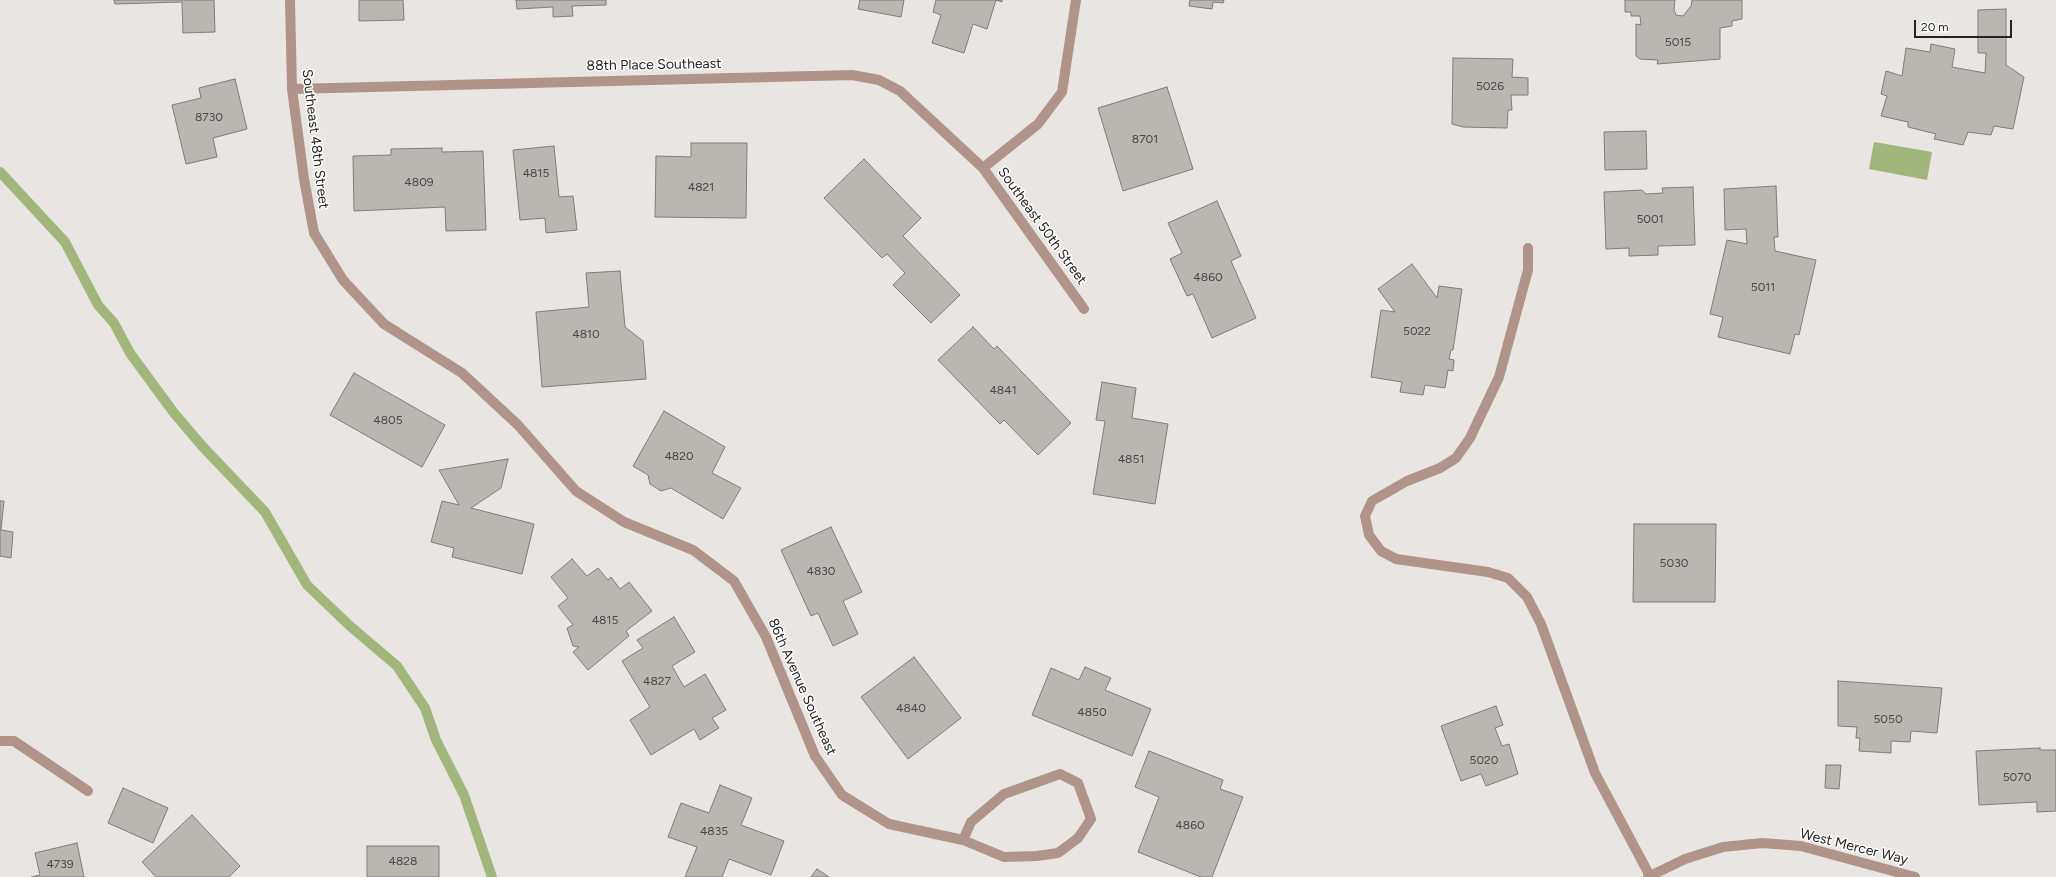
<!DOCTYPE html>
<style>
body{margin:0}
#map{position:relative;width:2056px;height:877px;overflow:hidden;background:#e9e5e2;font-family:Figtree,sans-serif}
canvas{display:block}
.scale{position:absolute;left:1914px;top:20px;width:98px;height:18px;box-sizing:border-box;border:2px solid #252422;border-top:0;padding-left:5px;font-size:12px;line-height:14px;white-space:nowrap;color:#252422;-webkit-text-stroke:3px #fff;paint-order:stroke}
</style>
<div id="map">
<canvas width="2056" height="877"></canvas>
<div class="scale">20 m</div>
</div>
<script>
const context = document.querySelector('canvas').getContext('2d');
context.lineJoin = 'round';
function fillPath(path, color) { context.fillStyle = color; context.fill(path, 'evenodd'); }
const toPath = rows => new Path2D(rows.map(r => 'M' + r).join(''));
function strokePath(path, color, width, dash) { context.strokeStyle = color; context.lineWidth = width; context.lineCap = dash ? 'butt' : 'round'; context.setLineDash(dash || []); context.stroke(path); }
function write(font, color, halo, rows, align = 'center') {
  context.font = font + ' Figtree,sans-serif'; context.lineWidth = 3; context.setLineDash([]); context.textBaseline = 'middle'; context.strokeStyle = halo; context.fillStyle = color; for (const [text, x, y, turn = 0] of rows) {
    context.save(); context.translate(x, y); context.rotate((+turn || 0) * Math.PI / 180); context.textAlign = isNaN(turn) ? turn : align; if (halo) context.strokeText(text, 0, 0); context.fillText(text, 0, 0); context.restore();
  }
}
const water = toPath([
 [1874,142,1932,152,1927,180,1869,169]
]);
const stream = toPath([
 [0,172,65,242,98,305,114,323,130,353,174,413,203,447,265,512,307,585,350,626,397,666,425,708,436,740,464,795,492,877]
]);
const building = toPath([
 [114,0,214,0,215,32,183,33,182,2,115,4,114,0],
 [359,0,403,0,404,20,359,21,359,0],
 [516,0,606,0,606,5,572,6,573,16,553,17,553,7,517,9,516,0],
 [860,0,904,0,901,17,858,9,860,0],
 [936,0,1002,0,1002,2,996,0,987,29,973,24,964,53,932,43,941,15,933,12,936,0],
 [1190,0,1224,0,1223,3,1213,2,1212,9,1189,6,1190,0],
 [1625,0,1675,0,1674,10,1676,15,1683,16,1691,6,1692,0,1742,0,1742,19,1732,21,1732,26,1720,28,1720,59,1657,64,1658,60,1640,59,1636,56,1636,24,1641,25,1640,16,1631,16,1631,12,1625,12,1625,0],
 [2006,9,2006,65,2024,77,2013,129,1994,126,1991,135,1968,132,1963,145,1934,139,1936,134,1908,127,1908,122,1881,116,1887,96,1881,94,1886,71,1902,76,1906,48,1930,52,1931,44,1955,49,1952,67,1985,73,1986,53,1978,53,1978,10,2006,9],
 [1453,58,1513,59,1512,77,1528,78,1528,95,1511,95,1512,110,1508,110,1507,128,1463,127,1452,124,1453,58],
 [235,79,247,129,213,138,217,157,186,164,172,105,201,98,199,88,235,79],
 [1167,87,1193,169,1123,191,1098,108,1167,87],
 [1646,131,1647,169,1605,170,1604,132,1646,131],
 [691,143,747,143,746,218,655,217,656,156,691,157,691,143],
 [554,146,559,197,573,196,577,230,546,233,545,218,520,220,513,150,554,146],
 [442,148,442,152,483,151,486,230,446,231,445,207,354,211,353,156,391,155,391,149,442,148],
 [864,159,921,218,903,236,960,295,931,323,893,285,905,273,887,254,882,258,824,198,864,159],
 [1776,186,1778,237,1774,237,1775,251,1816,260,1799,335,1795,334,1790,354,1718,337,1723,317,1710,314,1727,240,1747,244,1746,229,1725,230,1724,189,1776,186],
 [1693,187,1695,245,1658,246,1658,255,1629,256,1629,248,1606,249,1604,192,1642,190,1646,194,1663,193,1662,188,1693,187],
 [1217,201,1241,256,1231,261,1256,318,1212,338,1193,294,1187,296,1170,259,1182,253,1168,223,1217,201],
 [1412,264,1437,298,1439,286,1462,289,1453,350,1451,350,1449,359,1454,360,1453,371,1448,370,1445,388,1425,385,1423,395,1400,392,1402,382,1371,377,1381,310,1395,312,1378,289,1412,264],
 [620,271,625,327,643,341,646,379,542,387,536,312,589,307,586,273,620,271],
 [973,327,994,349,997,346,1071,423,1038,455,1004,420,1000,424,938,360,973,327],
 [354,373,445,425,422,467,330,415,354,373],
 [1102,382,1136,388,1132,418,1168,424,1155,504,1093,494,1105,421,1096,420,1102,382],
 [664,411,725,447,712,473,741,488,723,519,671,488,661,491,650,484,648,475,633,466,664,411],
 [508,459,501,488,471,508,534,524,522,574,452,557,454,548,431,542,442,501,459,505,439,470,508,459],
 [0,501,4,501,1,530,13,532,11,558,0,556,0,501],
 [1634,524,1716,524,1715,602,1633,602,1634,524],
 [831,527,862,592,843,601,858,634,833,646,818,613,811,616,781,550,831,527],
 [572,559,587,576,598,568,608,580,611,577,620,589,629,582,652,611,626,631,629,636,588,670,573,652,579,647,573,646,567,628,573,625,558,606,568,598,551,577,572,559],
 [674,617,695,652,672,666,684,687,705,674,726,710,712,718,719,728,700,740,694,729,651,755,630,720,650,707,622,661,643,648,637,640,674,617],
 [914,657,961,718,908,759,861,697,914,657],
 [1085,667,1111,678,1105,690,1151,709,1132,756,1032,715,1051,668,1079,680,1085,667],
 [1838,681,1942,688,1937,733,1911,731,1910,742,1891,741,1891,753,1859,751,1860,738,1856,738,1857,727,1838,726,1838,681],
 [1496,706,1503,725,1495,728,1502,746,1509,744,1518,774,1486,786,1481,774,1461,781,1441,726,1496,706],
 [2040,748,2040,750,2056,750,2056,811,2037,812,2037,802,1979,805,1976,751,2040,748],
 [1149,751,1223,780,1220,789,1243,797,1212,877,1201,877,1138,852,1159,797,1135,787,1149,751],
 [1826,765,1841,765,1839,789,1825,788,1826,765],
 [720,785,752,798,741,825,784,841,771,875,729,859,722,877,685,877,697,847,668,837,681,803,709,813,720,785],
 [123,788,168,808,153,843,108,823,123,788],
 [192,815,240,866,229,877,156,877,142,862,192,815],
 [77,843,84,877,31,877,40,875,35,853,77,843],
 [367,846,439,846,439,877,367,877,367,846],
 [817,869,829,877,811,877,817,869]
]);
const service = toPath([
 [1528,248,1528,270,1499,377,1470,438,1456,458,1440,468,1407,481,1372,501,1365,516,1369,535,1381,551,1396,559,1488,572,1508,578,1527,597,1541,624,1595,773,1650,876]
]);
const minor = toPath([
 [290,0,292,89,304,179,314,233,343,280,384,324,462,373,518,425,576,491,624,522,693,550,734,581,766,637,815,756,842,795,889,824,963,840,1004,857,1037,856,1058,853,1078,838,1091,819,1078,783,1060,774,1004,794,971,822,963,840],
 [1076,0,1062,92,1038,124,983,168,1084,309],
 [292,89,852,75,879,80,900,91,983,168],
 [0,741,14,741,88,791]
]);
const tertiary = toPath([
 [1648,877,1685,859,1723,847,1762,843,1801,846,1915,877]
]);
const numberNames = [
 ["5015",1678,42],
 ["5026",1490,86],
 ["8730",209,117],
 ["8701",1145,139],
 ["4815",536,173],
 ["4809",419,182],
 ["4821",701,187],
 ["5001",1650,219],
 ["4860",1208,277],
 ["5011",1763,287],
 ["5022",1417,331],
 ["4810",586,334],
 ["4841",1003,390],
 ["4805",388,420],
 ["4820",679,456],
 ["4851",1131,459],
 ["5030",1674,563],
 ["4830",821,571],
 ["4815",605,620],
 ["4827",657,681],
 ["4840",911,708],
 ["4850",1092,712],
 ["5050",1888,719],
 ["5020",1484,760],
 ["5070",2017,777],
 ["4860",1190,825],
 ["4835",714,831],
 ["4828",403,861],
 ["4739",60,864]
];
const streetNames = [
 ["88th Place Southeast",654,65,-1],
 ["Southeast 48th Street",315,139,83],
 ["Southeast 50th Street",1042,226,54],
 ["86th Avenue Southeast",802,687,66],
 ["West Mercer Way",1854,847,14]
];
fillPath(water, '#a0b67a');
strokePath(stream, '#a0b67a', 10);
fillPath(building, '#b8b7b2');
strokePath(building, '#7e7d78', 1);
strokePath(service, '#b09389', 10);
strokePath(minor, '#b09389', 10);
strokePath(tertiary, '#b09389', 10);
write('12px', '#4a4946', null, numberNames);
write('14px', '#252422', '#fff', streetNames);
</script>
